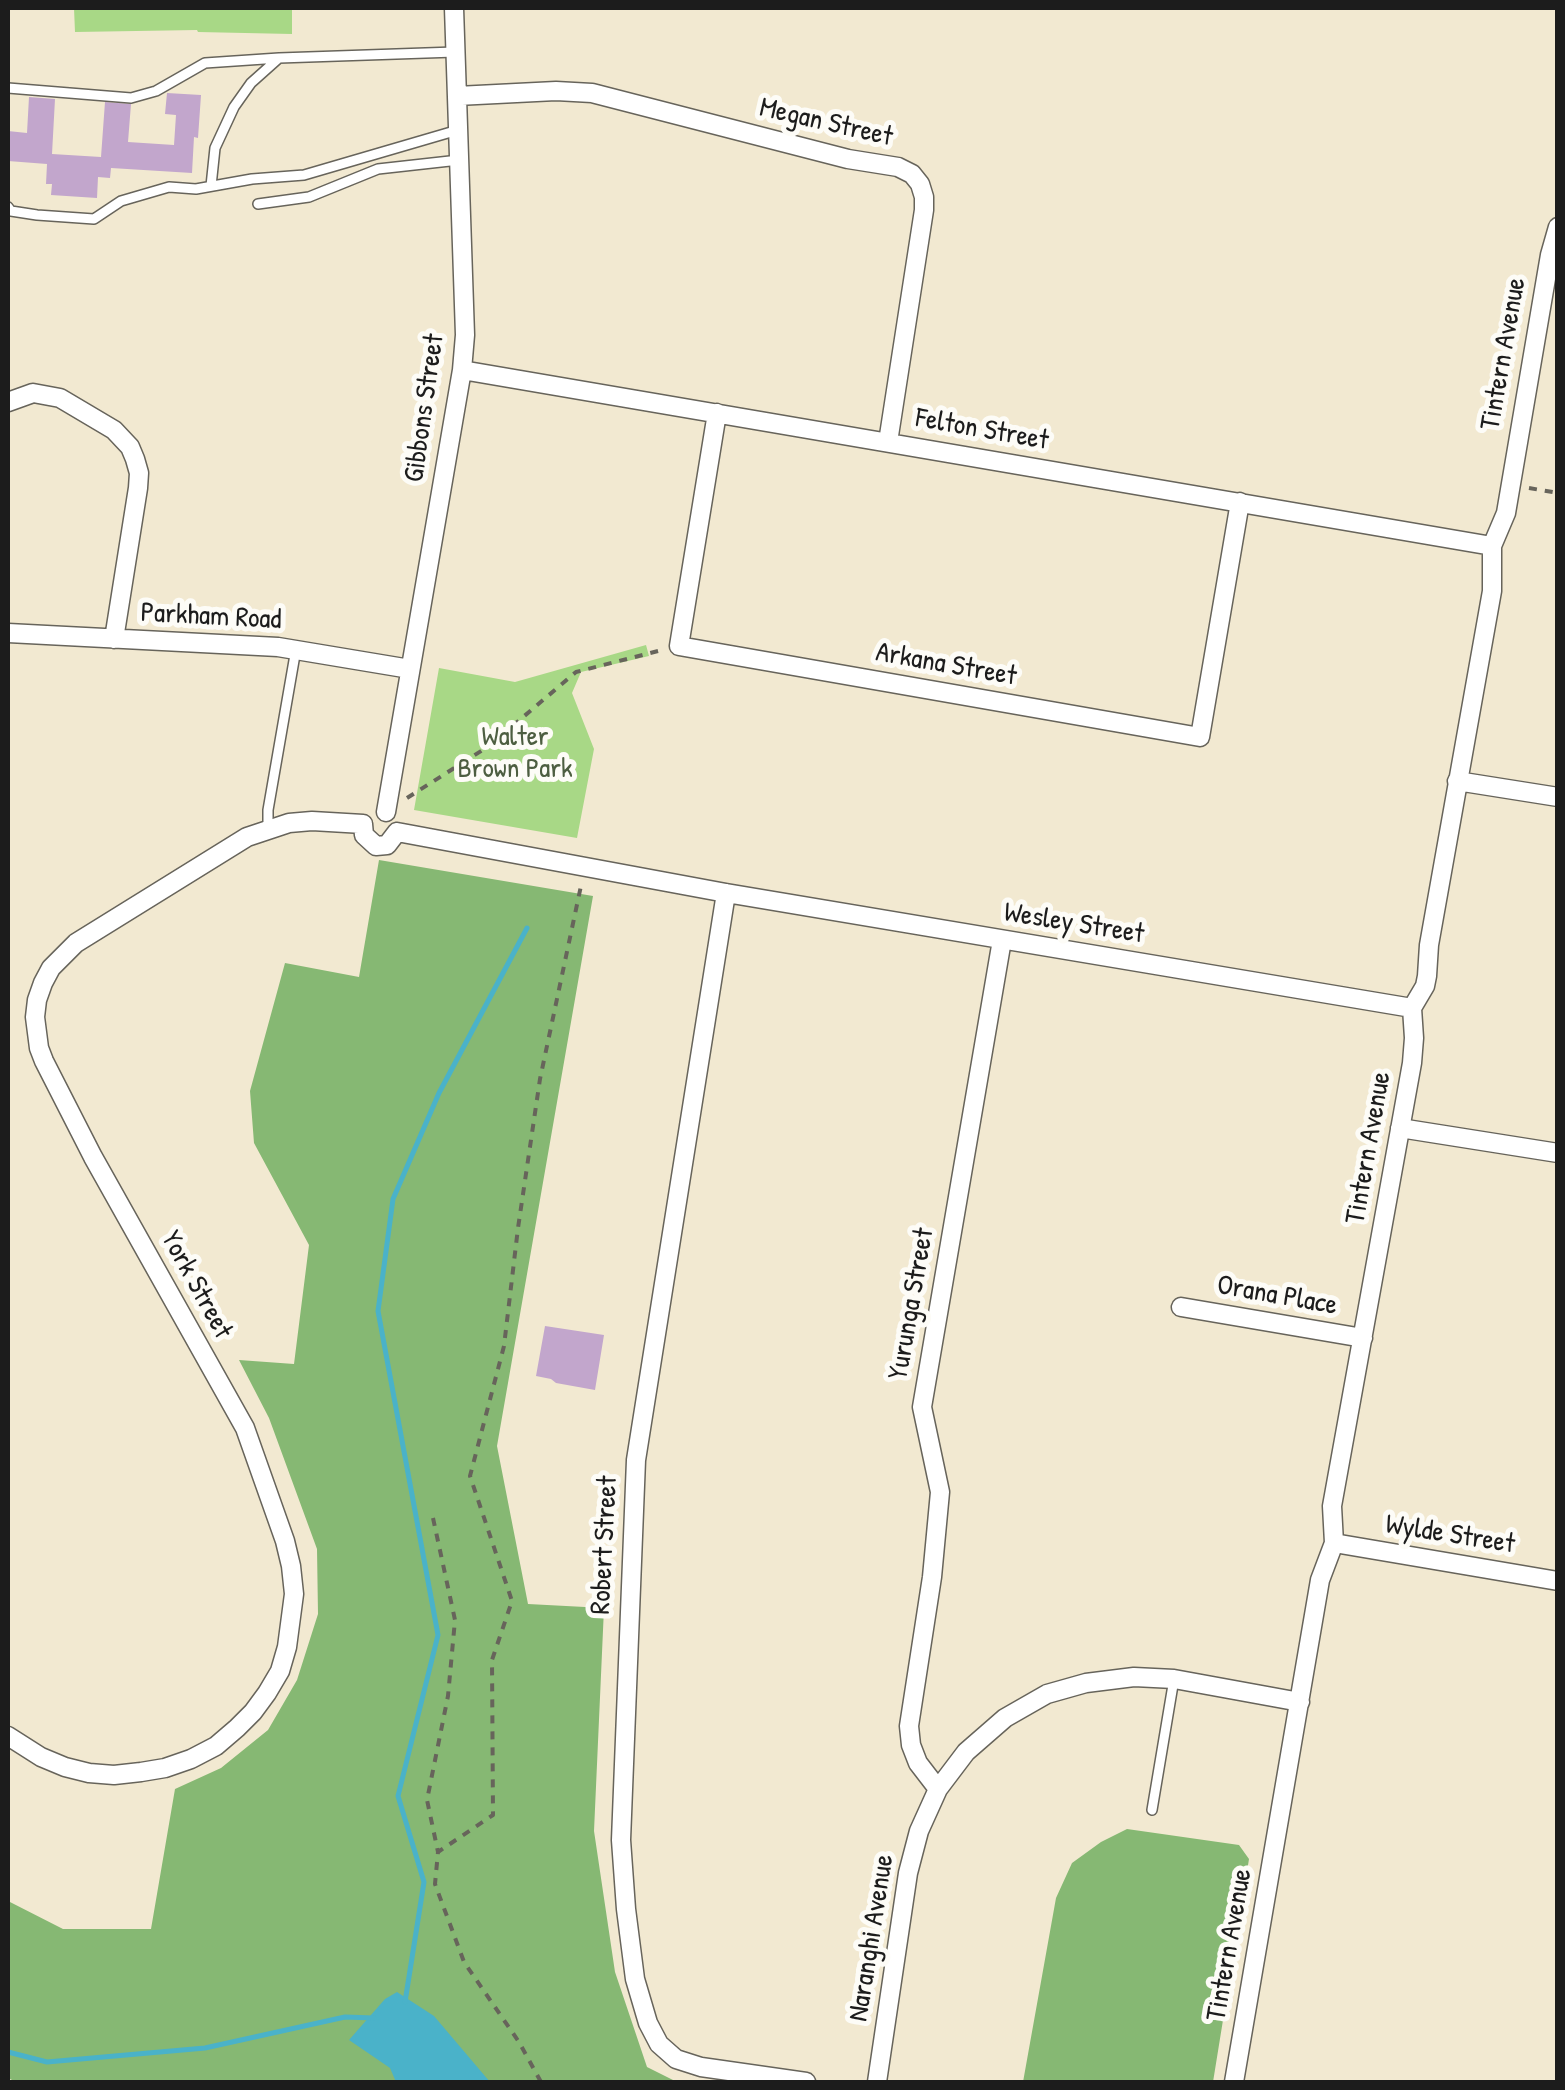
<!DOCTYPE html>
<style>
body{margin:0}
#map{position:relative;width:1565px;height:2090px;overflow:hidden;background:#f2e9d1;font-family:"Patrick Hand",sans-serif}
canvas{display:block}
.frame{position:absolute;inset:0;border:10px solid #1c1c1c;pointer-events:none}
</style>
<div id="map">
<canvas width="1565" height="2090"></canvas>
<div class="frame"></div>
</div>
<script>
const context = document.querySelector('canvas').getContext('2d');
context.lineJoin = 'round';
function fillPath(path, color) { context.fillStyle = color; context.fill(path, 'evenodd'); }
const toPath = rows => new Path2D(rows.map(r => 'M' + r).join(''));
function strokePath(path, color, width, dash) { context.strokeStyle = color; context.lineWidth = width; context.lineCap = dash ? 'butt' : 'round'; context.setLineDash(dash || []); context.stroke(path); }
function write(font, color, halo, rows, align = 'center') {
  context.font = font + ' "Patrick Hand",sans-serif'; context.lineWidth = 10; context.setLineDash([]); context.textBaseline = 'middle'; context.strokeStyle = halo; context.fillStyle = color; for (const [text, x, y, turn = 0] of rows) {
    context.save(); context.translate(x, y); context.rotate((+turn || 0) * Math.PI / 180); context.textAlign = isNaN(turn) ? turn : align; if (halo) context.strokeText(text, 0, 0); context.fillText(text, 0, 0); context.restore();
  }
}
const green = toPath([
 [74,8,292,8,292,34,198,32,197,30,75,32],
 [646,645,649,656,581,672,572,693,594,749,577,838,414,810,439,668,515,682]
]);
const forest = toPath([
 [379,860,593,896,497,1446,528,1604,604,1608,594,1831,615,1972,647,2067,677,2082,16,2082,8,2078,8,1901,63,1929,151,1929,175,1789,221,1768,268,1730,297,1680,318,1614,317,1549,269,1418,239,1360,294,1364,309,1245,254,1143,250,1091,285,963,359,977],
 [1127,1829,1239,1845,1249,1859,1213,2082,1023,2082,1056,1898,1072,1863,1101,1842]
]);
const water = toPath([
 [397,1992,434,2016,490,2082,396,2082,390,2068,349,2040,385,1999]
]);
const stream = toPath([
 [405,2002,424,1882,398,1796,438,1635,378,1311,393,1199,439,1093,527,928],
 [8,2052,47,2062,205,2048,345,2017,374,2018]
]);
const building = toPath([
 [167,93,201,95,198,138,194,137,192,173,111,168,110,178,98,177,97,198,51,195,52,184,46,184,47,164,8,161,8,131,27,133,29,97,55,99,52,154,101,157,105,102,131,104,128,142,174,145,176,115,165,114],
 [545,1326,604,1335,595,1390,556,1383,551,1379,536,1376]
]);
const path = toPath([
 [1529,488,1558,493],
 [407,798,489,746,576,672,662,650],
 [433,1518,455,1620,448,1696,427,1800,438,1852],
 [541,2082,519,2042,464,1962,435,1884,438,1852,493,1815,492,1660,512,1601,470,1476,504,1346,518,1228,540,1079,582,881]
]);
const service = toPath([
 [8,88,131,98,156,91,205,63,279,58],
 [211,186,215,148,234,107,251,83,279,58,455,52],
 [258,204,309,197,378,169,459,160],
 [8,207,11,211,37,215,94,219,121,201,169,187,196,189,252,179,304,175,458,130],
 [268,829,268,810,296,649],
 [1152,1810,1174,1679]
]);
const minor = toPath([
 [457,96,556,91,592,93,848,159,898,167,912,174,920,184,924,197,924,210,888,442],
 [462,370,1492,546],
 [8,402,33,393,60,398,114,430,130,447,135,459,139,473,138,488,114,639],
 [717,413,679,646,1200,737,1240,502],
 [8,633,278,647,410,669],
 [1457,781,1558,797],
 [386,812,462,370,465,335,454,8],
 [363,824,364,835,376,846,387,845,397,832],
 [397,832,726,893,1412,1008],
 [726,893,636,1460,621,1840,626,1909,635,1979,648,2023,659,2044,676,2059,701,2067,806,2082],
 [1400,1128,1558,1153],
 [1181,1307,1363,1338],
 [1334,1543,1558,1581],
 [8,1736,41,1757,65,1767,89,1773,114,1775,141,1772,165,1768,191,1759,216,1746,237,1728,253,1712,267,1693,280,1671,287,1647,294,1594,291,1566,285,1541,245,1428,93,1157,44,1061,39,1048,35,1017,37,1000,43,983,51,968,76,943,247,837,289,823,312,821,363,824],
 [938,1789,918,1763,911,1745,909,1726,932,1577,940,1492,922,1407,1002,940],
 [877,2082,908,1873,919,1831,938,1789,966,1752,1005,1718,1047,1694,1086,1683,1134,1677,1174,1679,1300,1702],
 [1234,2082,1320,1580,1334,1543,1332,1506,1412,1063,1414,1038,1412,1008,1425,986,1427,976,1429,945,1492,591,1492,546,1506,513,1550,255,1558,227]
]);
const streetNames = [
 ["Megan Street",826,123,13],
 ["Tintern Avenue",1504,354,-80],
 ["Gibbons Street",425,408,-82],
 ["Felton Street",982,430,10],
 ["Parkham Road",211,617,3],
 ["Arkana Street",946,665,10],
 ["Wesley Street",1074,924,9],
 ["Tintern Avenue",1369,1148,-80],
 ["York Street",196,1285,61],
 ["Orana Place",1277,1296,10],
 ["Yurunga Street",912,1304,-80],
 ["Wylde Street",1450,1535,9],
 ["Robert Street",605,1545,-87],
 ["Naranghi Avenue",872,1938,-81],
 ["Tintern Avenue",1230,1945,-80]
];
const parkNames = [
 ["Walter",515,738],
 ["Brown Park",515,770]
];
fillPath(green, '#a8d886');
fillPath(forest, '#86b873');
fillPath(water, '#4ab2c9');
strokePath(stream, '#4ab2c9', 5);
fillPath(building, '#c2a6cc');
strokePath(service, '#67645b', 12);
strokePath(minor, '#67645b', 21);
strokePath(path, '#67645b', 4, [8, 8]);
strokePath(service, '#fff', 9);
strokePath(minor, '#fff', 18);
write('28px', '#1c1c1c', '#fdfcf7', streetNames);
write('28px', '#4d5e41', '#fdfcf7', parkNames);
</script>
